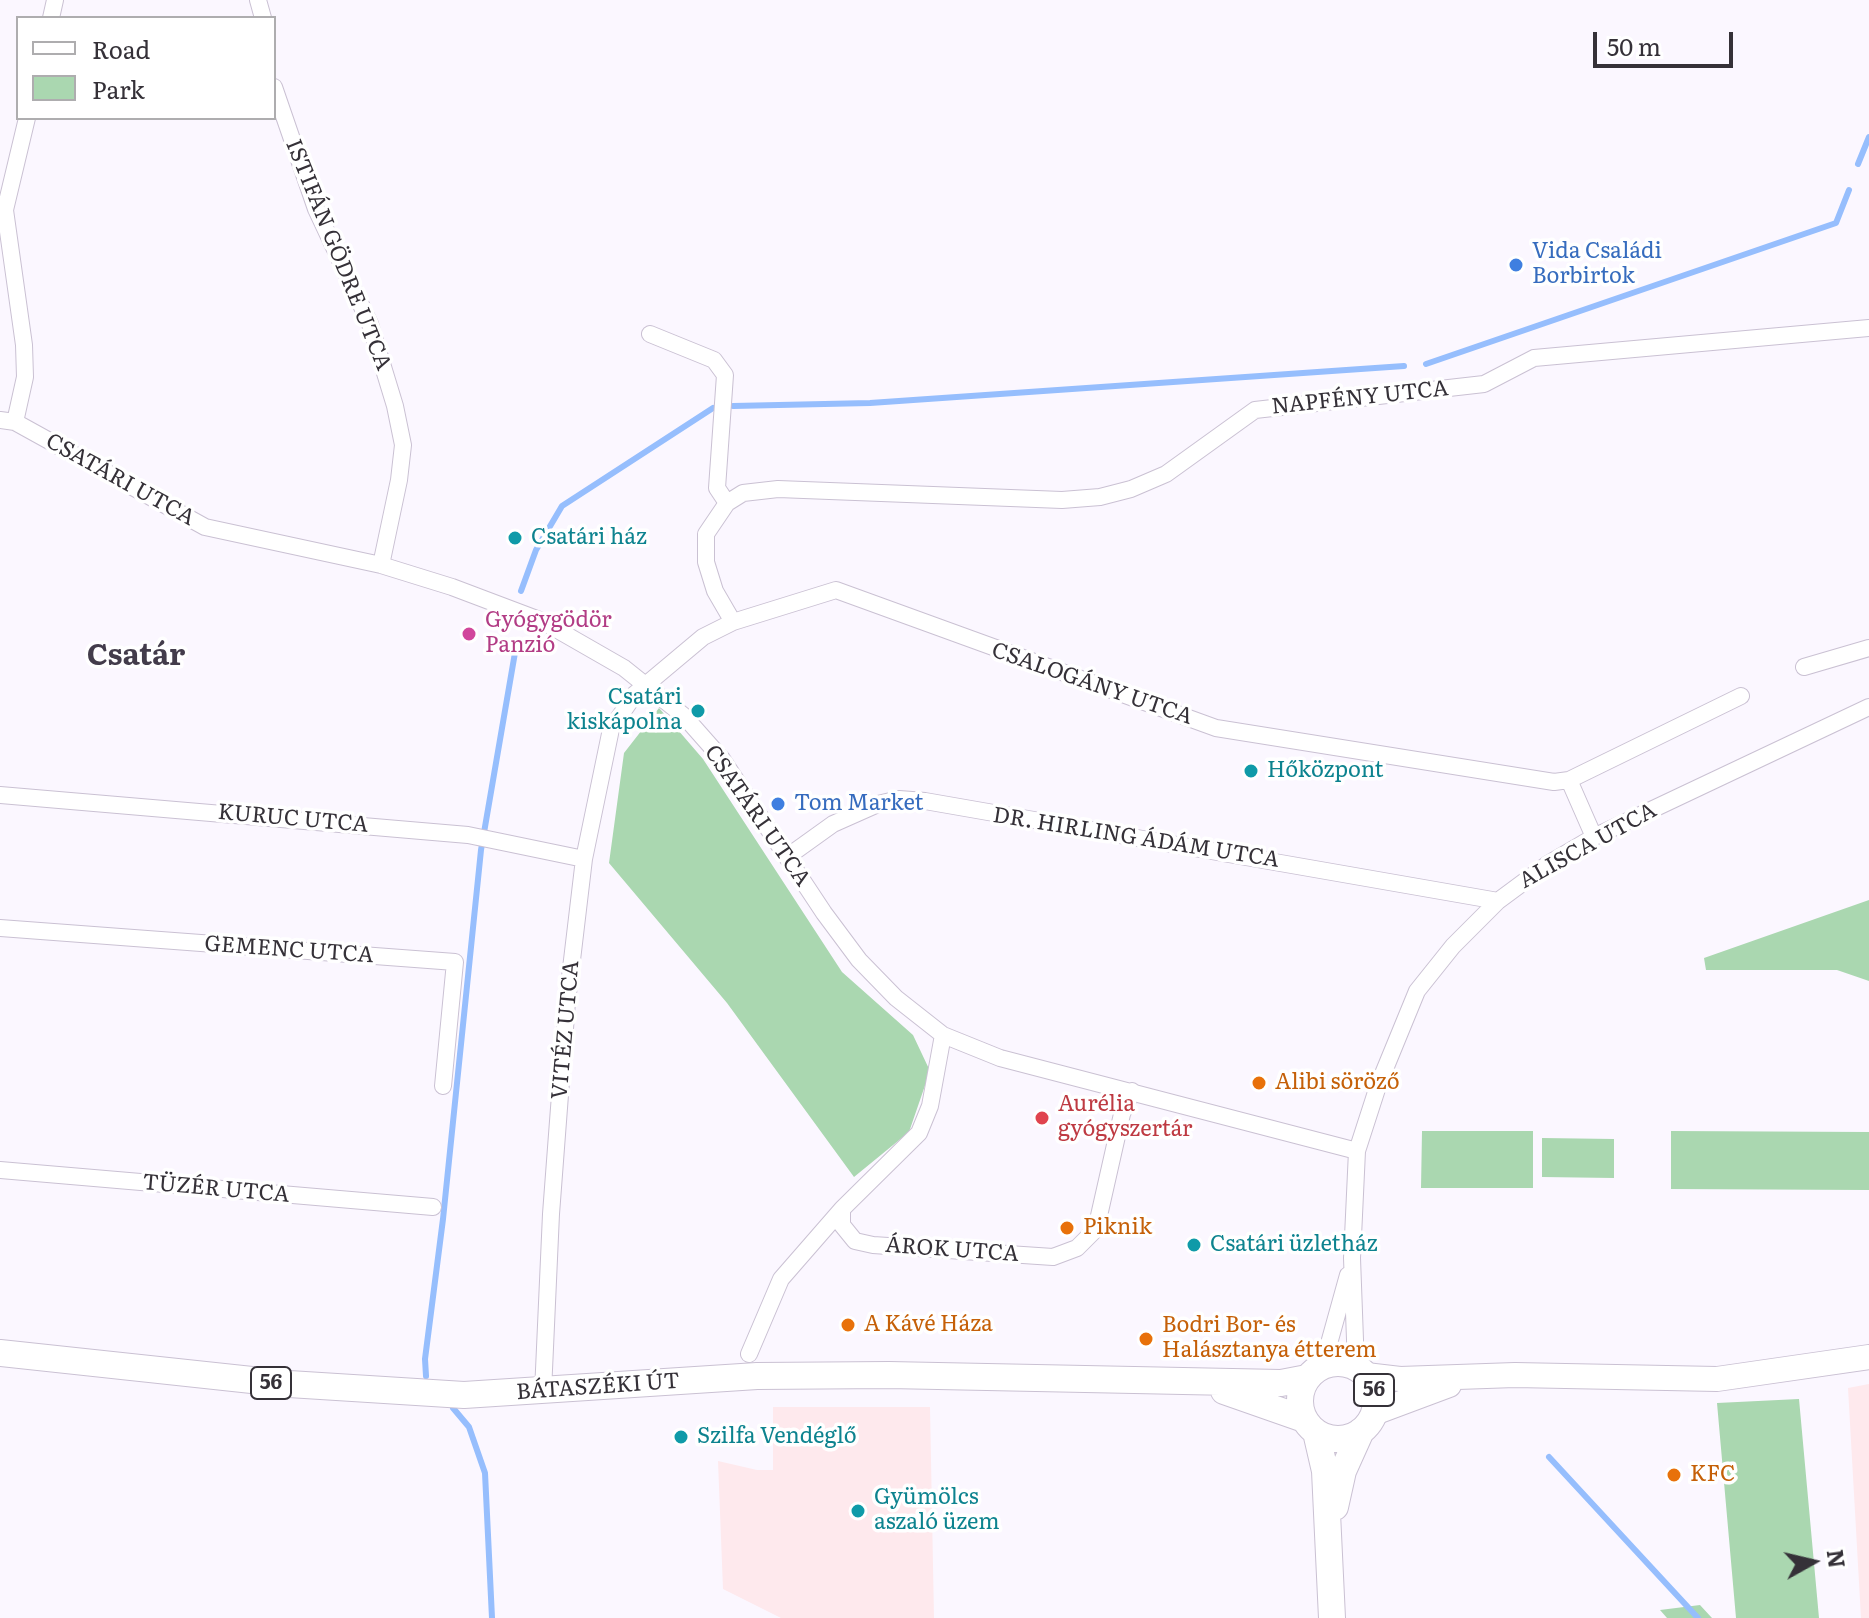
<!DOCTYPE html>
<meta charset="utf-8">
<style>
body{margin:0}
#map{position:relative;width:1869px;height:1618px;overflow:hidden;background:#fbf7ff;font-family:Literata,serif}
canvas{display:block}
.legend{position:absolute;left:16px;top:16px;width:260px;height:104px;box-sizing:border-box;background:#fff;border:2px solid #aeadaf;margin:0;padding:10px 14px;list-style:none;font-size:24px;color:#353138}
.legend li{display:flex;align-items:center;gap:16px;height:40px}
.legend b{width:40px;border:2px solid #aeadaf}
.north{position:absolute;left:1773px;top:1522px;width:80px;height:80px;-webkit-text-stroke:6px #fff;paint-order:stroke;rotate:82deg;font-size:22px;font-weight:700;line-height:32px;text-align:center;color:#353138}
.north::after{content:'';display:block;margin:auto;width:28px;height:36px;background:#353138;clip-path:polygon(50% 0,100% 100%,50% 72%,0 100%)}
.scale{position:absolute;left:1593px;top:32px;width:140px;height:36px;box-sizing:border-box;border:4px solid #353138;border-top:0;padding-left:10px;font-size:24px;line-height:28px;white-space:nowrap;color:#353138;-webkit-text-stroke:6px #fff;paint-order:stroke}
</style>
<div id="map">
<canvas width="1869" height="1618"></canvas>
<ul class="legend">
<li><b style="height:10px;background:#fff"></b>Road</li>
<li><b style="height:22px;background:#aad7b0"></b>Park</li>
</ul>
<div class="north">N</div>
<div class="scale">50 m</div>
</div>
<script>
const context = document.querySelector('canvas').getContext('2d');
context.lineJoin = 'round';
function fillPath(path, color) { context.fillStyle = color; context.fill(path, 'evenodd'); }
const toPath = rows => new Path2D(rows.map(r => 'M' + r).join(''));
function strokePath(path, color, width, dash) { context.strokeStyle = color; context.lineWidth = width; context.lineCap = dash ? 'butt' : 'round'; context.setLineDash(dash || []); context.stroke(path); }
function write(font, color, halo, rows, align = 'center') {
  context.font = font + ' Literata,serif'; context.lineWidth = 7; context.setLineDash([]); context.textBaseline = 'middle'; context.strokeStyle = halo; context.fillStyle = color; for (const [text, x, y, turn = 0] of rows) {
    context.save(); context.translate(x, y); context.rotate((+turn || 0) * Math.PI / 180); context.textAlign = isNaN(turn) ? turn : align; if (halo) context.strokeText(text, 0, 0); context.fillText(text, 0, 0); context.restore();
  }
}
const industrial = toPath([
 [1869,1384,1869,1618,1861,1618,1848,1388],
 [773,1407,930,1407,934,1618,781,1618,723,1589,718,1461,757,1470,773,1470]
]);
const green = toPath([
 [659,708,703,759,842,972,913,1035,930,1071,909,1132,854,1177,727,1003,609,863,624,753],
 [1869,900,1869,981,1837,970,1706,970,1704,958],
 [1422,1131,1533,1131,1533,1188,1421,1188],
 [1671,1131,1869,1132,1869,1190,1671,1189],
 [1542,1138,1614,1139,1614,1178,1542,1177],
 [1799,1399,1819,1618,1736,1618,1717,1403],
 [1700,1605,1712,1618,1667,1618,1660,1610]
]);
const stream = toPath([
 [1858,164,1869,137],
 [1426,364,1836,223,1849,190],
 [733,406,870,403,1404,366],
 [521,591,536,550,562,506,713,408],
 [426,1376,425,1359,443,1219,481,850,517,641],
 [453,1408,469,1427,485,1473,492,1618],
 [1549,1457,1698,1618]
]);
const street = toPath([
 [258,0,263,18],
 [51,18,55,0],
 [274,87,316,209,370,324,395,406,403,445,399,480,381,565],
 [650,334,714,360,725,375,717,488,727,503],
 [0,420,15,422,205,527,381,565,452,587,542,621,624,668,684,716,722,759,824,913,859,960,896,998,943,1035,1000,1058,1357,1151],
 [15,422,25,377,24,345,5,210,27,118],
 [733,622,715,591,706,562,706,534,727,503,743,493,778,489,1062,500,1100,497,1131,489,1166,474,1255,410,1484,384,1534,358,1869,328],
 [1804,667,1869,648],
 [1569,780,1741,696],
 [0,795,468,835,584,859],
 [787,857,833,824,878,804,899,799,925,801,1498,901],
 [0,928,455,962,443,1086],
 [943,1035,930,1106,919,1133,842,1209,842,1225,855,1241,873,1245,1053,1257,1077,1248,1096,1229,1122,1114,1132,1091],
 [0,1170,433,1207],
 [749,1354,781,1279,842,1209],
 [1323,1365,1348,1275],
 [1356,1367,1352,1258,1357,1151,1378,1086,1417,991,1453,946,1498,901,1548,864,1594,837,1869,707],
 [543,1392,551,1214,567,1002,584,859,611,729,635,694,703,637,733,622,836,590,1216,728,1554,782,1569,780,1594,837]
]);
const secondary = toPath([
 [1366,1375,1400,1379,1515,1375,1717,1379,1869,1357],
 [1374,1413,1449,1385]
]);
const primary = toPath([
 [0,1353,289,1384,464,1395,757,1376,889,1375,1281,1383,1307,1378],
 '1300 1401a38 38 0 1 1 76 0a38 38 0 1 1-76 0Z',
 [1224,1391,1304,1419],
 [1316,1432,1325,1471,1332,1618],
 [1335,1507,1343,1471,1361,1431]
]);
const markers = [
 [1516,265,8,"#3f7fe0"],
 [515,538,8,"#0f9aa8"],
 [469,634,8,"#d1479c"],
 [698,711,8,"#0f9aa8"],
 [1251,771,8,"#0f9aa8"],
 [778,804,8,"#3f7fe0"],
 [1259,1083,8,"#e8710a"],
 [1042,1118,8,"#e0444e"],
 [1067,1228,8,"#e8710a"],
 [1194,1245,8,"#0f9aa8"],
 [848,1325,8,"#e8710a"],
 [1146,1339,8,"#e8710a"],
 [681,1437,8,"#0f9aa8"],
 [1674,1475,8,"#e8710a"],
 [858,1511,8,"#0f9aa8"]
];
const shields = [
 [271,1383,40],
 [1374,1390,40]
];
const shieldNames = [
 ["56",271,1383],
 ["56",1374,1390]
];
const shopNames = [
 ["Vida Családi",1532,252],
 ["Borbirtok",1532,277],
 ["Tom Market",794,804]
];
const streetNames = [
 ["ISTIFÁN GÖDRE UTCA",338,255,68],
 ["NAPFÉNY UTCA",1360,398,-6],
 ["CSATÁRI UTCA",120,480,29],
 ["CSALOGÁNY UTCA",1092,684,19],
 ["CSATÁRI UTCA",757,816,55],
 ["KURUC UTCA",293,819,5],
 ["DR. HIRLING ÁDÁM UTCA",1136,838,9],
 ["ALISCA UTCA",1588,846,-29],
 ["GEMENC UTCA",289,950,4],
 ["VITÉZ UTCA",566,1030,-85],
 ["TÜZÉR UTCA",216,1189,5],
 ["ÁROK UTCA",952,1250,4],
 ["BÁTASZÉKI ÚT",598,1387,-4]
];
const cultureNames = [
 ["Csatári ház",531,538],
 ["Csatári",682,698,"right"],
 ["kiskápolna",682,723,"right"],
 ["Hőközpont",1267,771],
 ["Csatári üzletház",1210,1245],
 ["Szilfa Vendéglő",697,1437],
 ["Gyümölcs",874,1498],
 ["aszaló üzem",874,1523]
];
const hotelNames = [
 ["Gyógygödör",485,621],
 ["Panzió",485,646]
];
const foodNames = [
 ["Alibi söröző",1275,1083],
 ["Piknik",1083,1228],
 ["A Kávé Háza",864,1325],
 ["Bodri Bor- és",1162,1326],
 ["Halásztanya étterem",1162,1351],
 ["KFC",1690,1475]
];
const healthNames = [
 ["Aurélia",1058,1105],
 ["gyógyszertár",1058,1130]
];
const districtNames = [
 ["Csatár",136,656]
];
fillPath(industrial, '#fee9ed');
fillPath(green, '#aad7b0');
strokePath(stream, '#96befd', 6);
strokePath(street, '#cac1d3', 18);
strokePath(secondary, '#cac1d3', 26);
strokePath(primary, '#cac1d3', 28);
strokePath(street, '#fff', 16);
strokePath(secondary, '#fff', 24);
strokePath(primary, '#fff', 26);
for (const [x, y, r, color] of markers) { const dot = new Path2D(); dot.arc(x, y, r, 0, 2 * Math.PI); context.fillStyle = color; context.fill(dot); strokePath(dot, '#fff', 3); }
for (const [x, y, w] of shields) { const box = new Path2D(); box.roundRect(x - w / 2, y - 16, w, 32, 6); context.fillStyle = '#fff'; context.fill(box); strokePath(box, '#353138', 2); }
write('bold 20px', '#353138', null, shieldNames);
write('22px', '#366cbe', '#fff', shopNames, 'left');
write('22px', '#353138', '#fff', streetNames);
write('22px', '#0d838f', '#fff', cultureNames, 'left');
write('22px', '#b23c85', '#fff', hotelNames, 'left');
write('22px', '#c56008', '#fff', foodNames, 'left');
write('22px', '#be3a42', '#fff', healthNames, 'left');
write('bold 30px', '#433c4b', '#fff', districtNames);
</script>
